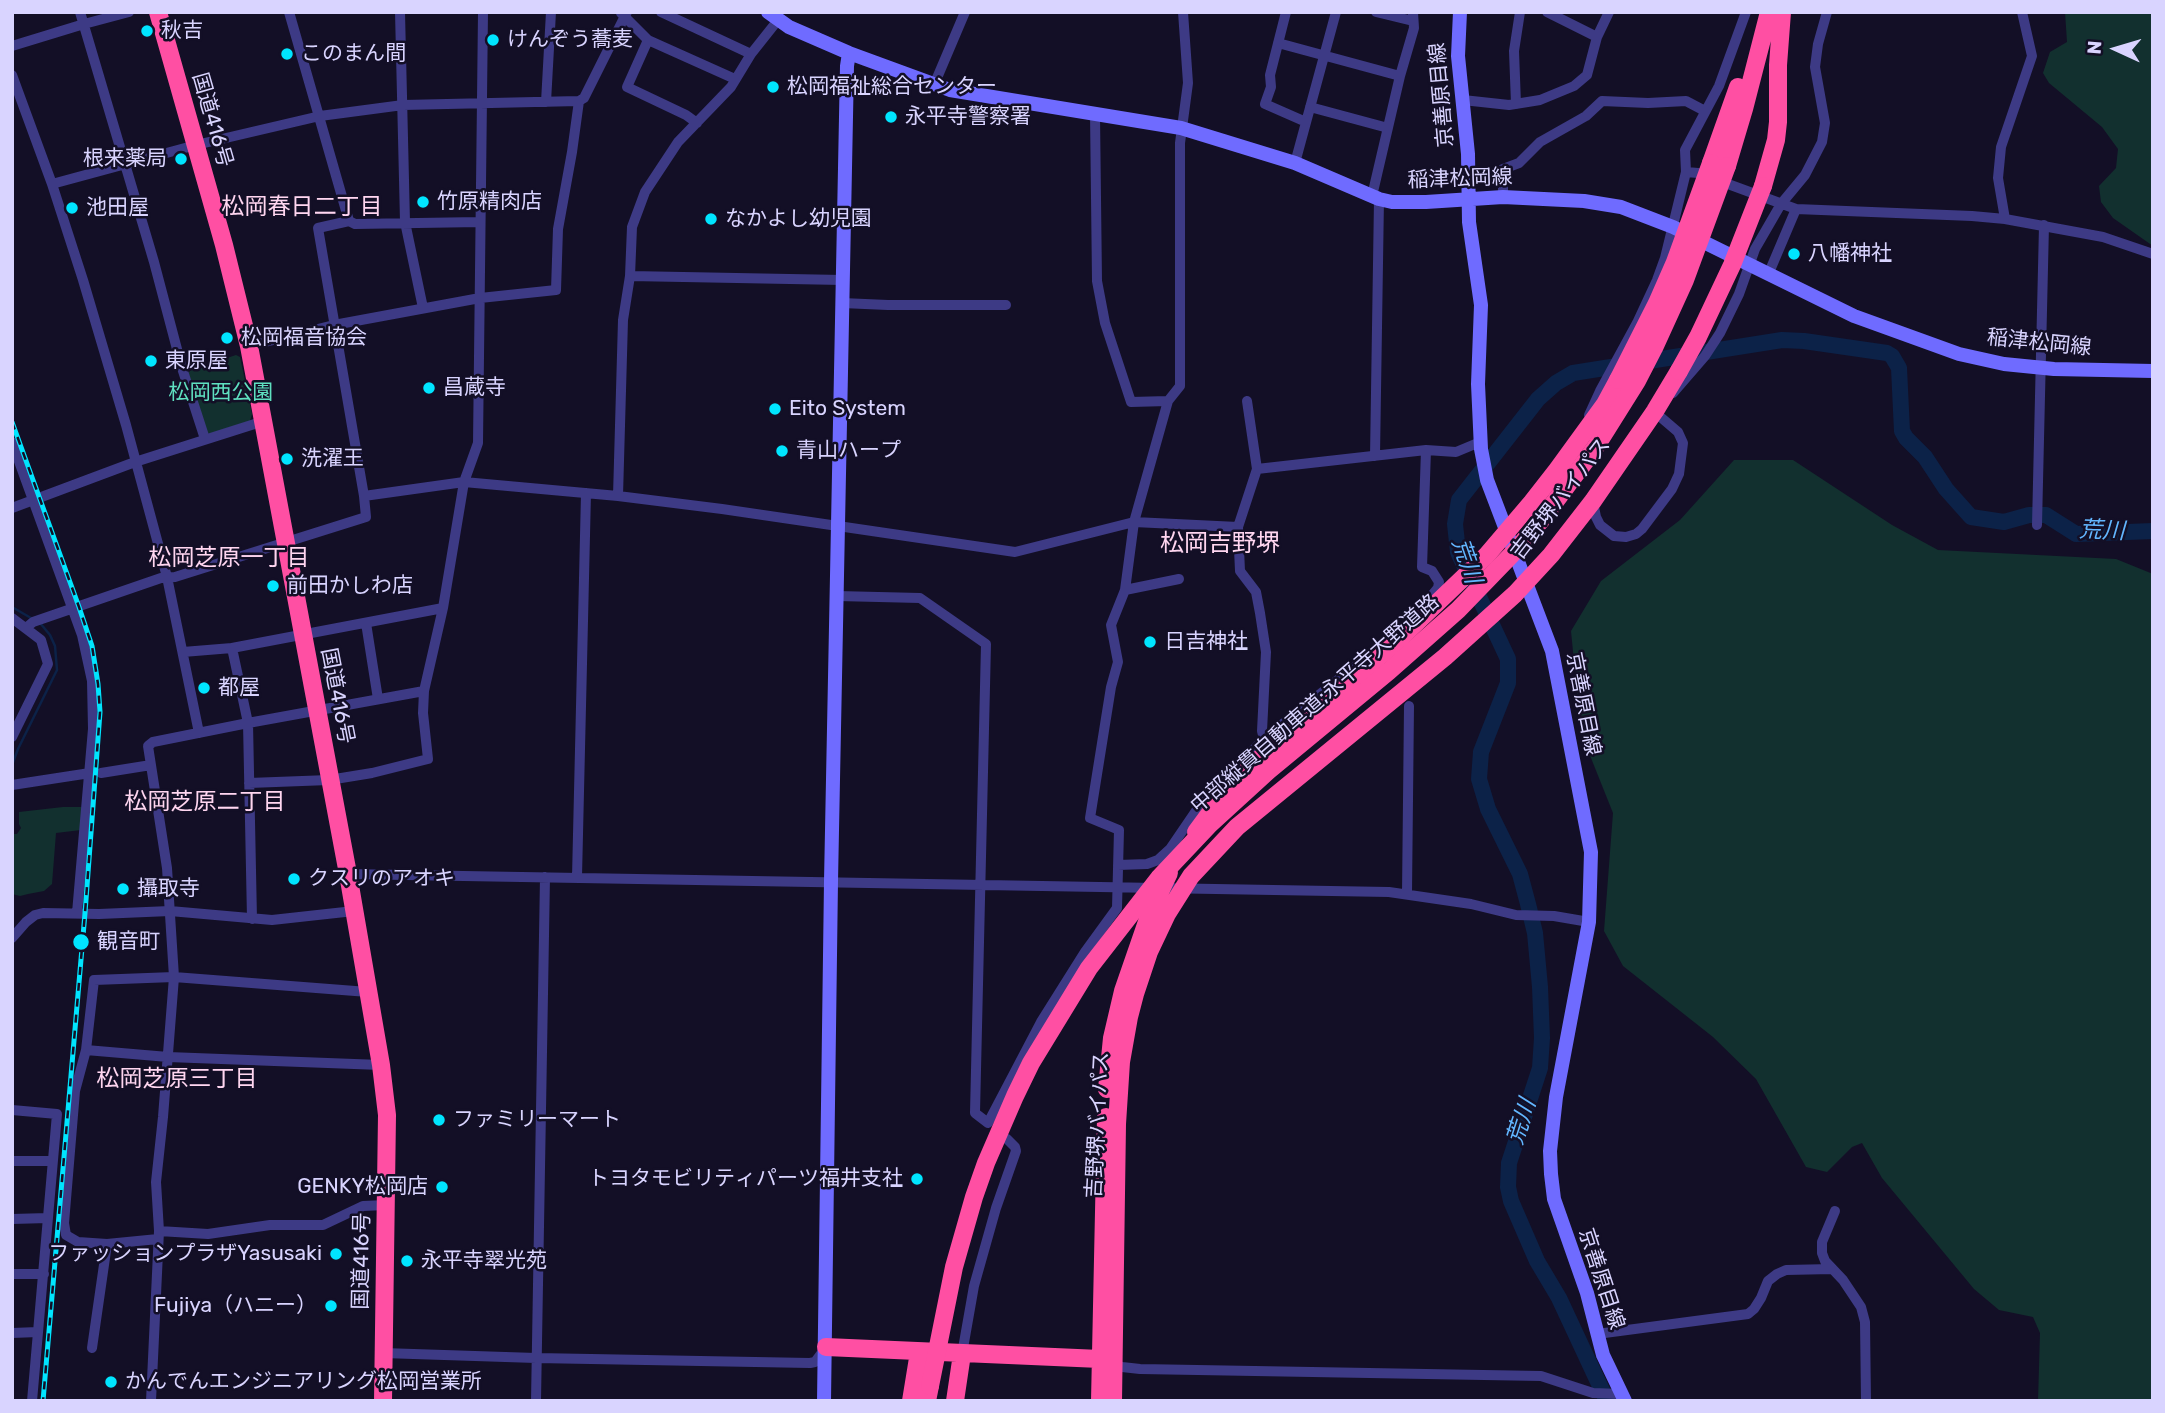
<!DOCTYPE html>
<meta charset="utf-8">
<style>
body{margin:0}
#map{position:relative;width:2165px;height:1413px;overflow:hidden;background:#130f26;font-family:Rubik,sans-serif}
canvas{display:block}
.frame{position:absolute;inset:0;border:14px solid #d9d4ff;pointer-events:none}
.north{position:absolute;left:2081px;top:14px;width:70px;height:70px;-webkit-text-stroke:5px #130f26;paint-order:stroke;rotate:274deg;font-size:19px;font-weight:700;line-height:28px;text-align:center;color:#d9d4ff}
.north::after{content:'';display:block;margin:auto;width:24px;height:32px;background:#d9d4ff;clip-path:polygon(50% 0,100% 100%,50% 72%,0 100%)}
</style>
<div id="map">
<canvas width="2165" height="1413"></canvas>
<div class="frame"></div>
<div class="north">N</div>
</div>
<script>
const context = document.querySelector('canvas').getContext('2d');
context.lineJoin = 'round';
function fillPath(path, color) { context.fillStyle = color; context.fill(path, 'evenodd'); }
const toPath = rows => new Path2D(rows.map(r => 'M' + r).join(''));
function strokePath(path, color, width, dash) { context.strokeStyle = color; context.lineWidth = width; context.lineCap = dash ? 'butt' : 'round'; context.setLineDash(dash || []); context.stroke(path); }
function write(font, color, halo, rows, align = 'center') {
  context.font = font + ' Rubik,"Noto Sans JP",sans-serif'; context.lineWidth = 5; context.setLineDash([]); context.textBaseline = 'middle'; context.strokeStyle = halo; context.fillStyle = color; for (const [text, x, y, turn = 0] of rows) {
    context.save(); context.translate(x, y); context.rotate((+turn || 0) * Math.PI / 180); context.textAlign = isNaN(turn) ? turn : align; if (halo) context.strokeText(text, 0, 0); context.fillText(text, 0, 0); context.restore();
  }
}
const green = toPath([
 [2065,12,2153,12,2153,246,2113,218,2101,202,2099,186,2116,168,2118,149,2102,127,2049,83,2043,73,2050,52,2067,42],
 [236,355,240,357,252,414,250,421,209,434,205,431,188,373,191,370],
 [1734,460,1793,460,1892,525,1938,550,2116,559,2153,574,2153,1401,2038,1401,2040,1333,2033,1317,1999,1310,1974,1289,1882,1178,1862,1143,1852,1147,1827,1172,1806,1167,1756,1079,1713,1037,1623,966,1604,931,1613,813,1581,733,1571,631,1601,581,1680,520],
 [63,807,83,807,81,830,56,833,52,884,44,891,28,894,20,896,12,894,12,834,17,834,21,828,19,824,19,812]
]);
const stream = toPath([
 [12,607,31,618],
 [12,765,18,749,57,670,55,646,50,635,40,623]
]);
const river = toPath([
 [1607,1401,1559,1298,1537,1261,1511,1201,1508,1187,1509,1163,1540,1068,1542,1038,1540,987,1535,933,1528,904,1520,874,1488,809,1479,779,1481,752,1508,683,1508,659,1458,552,1455,524,1459,500,1538,399,1556,383,1573,373,1782,340,1804,341,1887,353,1892,356,1899,368,1902,431,1906,438,1925,457,1946,489,1971,517,2004,522,2029,515,2046,515,2076,534,2153,531]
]);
const street = toPath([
 [80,12,154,262,182,368,205,439],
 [289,12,349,221],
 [400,12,405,222,423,308],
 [661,12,751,54],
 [1286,12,1270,75,1271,87,1265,104,1306,122],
 [1376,12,1413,21],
 [1547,12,1597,37],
 [621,13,648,40,735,79],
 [648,40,627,87,686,115,697,123],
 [1278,43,1400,76],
 [12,46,84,24,129,12],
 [12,75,52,184,83,280,126,425,167,577,199,733],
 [934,85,965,12],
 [1463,100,1509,105,1540,100,1574,86,1587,75,1597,37,1609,12],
 [546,102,551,12],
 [1516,104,1514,51,1520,12],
 [1310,107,1388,128],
 [1095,114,1097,281,1105,323,1131,402,1168,401],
 [1295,163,1336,12],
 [1686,172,1698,173,1796,209,1972,216,2005,219,2103,237,2153,254],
 [52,184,196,145,320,116,403,105,579,101],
 [1372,196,1400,76,1414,28,1413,12],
 [1503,197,1503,169,1519,163,1540,142,1586,116,1602,101,1648,103,1686,101,1705,111],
 [2005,219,1998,178,2001,147,2032,56,2022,12],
 [1768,275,1796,209],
 [630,276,843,280],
 [842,303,888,305,1006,305],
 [249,346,334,325,480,298,556,290,558,229,572,152,579,101,584,98,627,12],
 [1673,393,1705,356,1720,333,1739,294,1755,249,1781,204,1805,175,1822,142,1825,123,1815,67,1818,44,1827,12],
 [1247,401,1257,469,1238,527,1240,571,1256,592,1260,613,1266,652,1262,731,1264,739],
 [1589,415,1600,391,1637,323,1657,280,1665,258,1686,172,1685,150,1719,86,1746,12],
 [12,442,82,635,92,681,93,729,77,913],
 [1375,456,1379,199],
 [1257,469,1426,450,1456,452,1480,442],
 [364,496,464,482,618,496,722,509,1015,552,1134,522,1238,527],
 [618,496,623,320,630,276,632,227,645,192,678,142,731,87,751,54,778,20],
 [1593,502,1596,517,1600,525,1614,536,1626,537,1636,534,1642,529,1672,489,1679,474,1683,443,1678,432,1657,414],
 [12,508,135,462,264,421],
 [2037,525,2044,225],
 [1125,590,1179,579],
 [837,596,920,598,986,644,975,1113,988,1123,1041,1022,1085,952,1117,908,1119,830,1090,818,1111,687,1118,662,1111,625,1125,590,1134,522,1168,401,1180,386,1180,143,1188,83,1183,12],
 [1423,606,1438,588,1439,582,1432,571,1422,567,1426,450],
 [12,618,41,640,48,664,12,737],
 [366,623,378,699],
 [26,628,33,622,161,578,175,577,366,517,364,496,318,228,349,221,355,224,480,222],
 [232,648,248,723,252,919],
 [183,652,232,648,443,608],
 [101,773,151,765],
 [249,783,329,780,372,773,428,759,423,713,424,691,443,608,464,482,478,443,483,12],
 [12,785,90,773],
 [1118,865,1147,864,1158,860,1170,849,1200,805,1264,739,1359,663],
 [348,874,1389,892,1471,904,1516,915,1554,916,1589,922],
 [577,877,586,493],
 [1407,893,1409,706],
 [12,938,26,922,35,915,43,913,99,914,170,911,272,920,354,911],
 [86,1050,168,1057,381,1065],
 [12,1110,57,1114,32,1401],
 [12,1161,52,1161],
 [1835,1211,1822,1242,1822,1253,1825,1261,1843,1280,1861,1307,1865,1322,1866,1401],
 [12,1219,48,1218],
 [159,1231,208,1234,270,1225,323,1225,363,1206,386,1205],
 [158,1239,107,1244,78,1242,66,1235,64,1223,75,1091,86,1050,94,980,174,977,368,992],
 [12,1274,44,1274],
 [12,1333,38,1332],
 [1597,1334,1748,1314,1754,1309,1761,1298,1768,1281,1777,1274,1786,1270,1832,1269],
 [92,1348,107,1244],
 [383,1353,536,1358,810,1363,815,1362,824,1350],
 [962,1354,974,1286,996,1208,1016,1151,1015,1147,1007,1139],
 [1113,1363,1122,1367,1140,1369,1541,1376,1593,1393,1620,1394],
 [151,1401,159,1231,156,1182,163,1117,174,977,167,868,148,746,153,742,248,723,424,691],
 [536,1401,545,877]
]);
const secondary = toPath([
 [768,12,789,27,849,53,950,90,1181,128,1295,163,1379,199,1392,202,1426,202,1503,197,1584,201,1621,207,1673,227,1854,316,1959,354,2004,364,2054,369,2153,371],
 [1460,12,1458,56,1468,154,1469,222,1481,305,1478,384,1481,449,1487,480,1552,651,1591,852,1589,922,1556,1097,1550,1151,1551,1174,1554,1199,1587,1293,1603,1355,1625,1401],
 [824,1401,831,881,847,66,849,53]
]);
const highway = toPath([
 [158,12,224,245,249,346,348,874,381,1065,387,1115,383,1401],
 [1711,163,1738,87],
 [1727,166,1744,109,1769,12],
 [1763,186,1776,140,1778,122,1778,65,1782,12],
 [1196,832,1224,794,1244,772,1394,644,1486,556,1532,502,1557,470,1605,404,1618,380],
 [1107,1089,1112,1038,1123,991,1150,913,1169,873],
 [826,1347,1100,1359,1109,1361],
 [911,1401,919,1352],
 [927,1401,930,1386],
 [955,1401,962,1354],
 [1100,1401,1106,1117],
 [1113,1401,1117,1124,1121,1062,1129,1017,1135,994,1149,952,1167,914,1191,876,1237,827,1445,657,1515,594,1551,555,1593,501,1655,411,1679,371]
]);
const rail = toPath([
 [12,422,79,607,92,646,98,684,100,712,85,913,43,1401]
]);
const highwayBridge = toPath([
 [1679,371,1698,337,1732,265,1763,186],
 [1618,380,1657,303,1675,262,1711,163],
 [930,1386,954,1267,974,1197,986,1163,1015,1096,1031,1063,1089,968,1159,878,1210,824,1268,771,1389,671,1458,610,1517,549,1542,519,1595,448,1637,381,1654,348,1685,280,1727,166]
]);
const markers = [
 [147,31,7,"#00e5ff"],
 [493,40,7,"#00e5ff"],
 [287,54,7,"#00e5ff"],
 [773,87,7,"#00e5ff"],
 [891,117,7,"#00e5ff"],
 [181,159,7,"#00e5ff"],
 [423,202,7,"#00e5ff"],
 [72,208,7,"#00e5ff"],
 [711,219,7,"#00e5ff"],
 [1794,254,7,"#00e5ff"],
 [227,338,7,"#00e5ff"],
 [151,361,7,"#00e5ff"],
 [429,388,7,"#00e5ff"],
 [775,409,7,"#00e5ff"],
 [782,451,7,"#00e5ff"],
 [287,459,7,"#00e5ff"],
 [273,586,7,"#00e5ff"],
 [1150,642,7,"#00e5ff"],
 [204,688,7,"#00e5ff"],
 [294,879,7,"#00e5ff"],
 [123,889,7,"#00e5ff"],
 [81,942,9,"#00e5ff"],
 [439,1120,7,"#00e5ff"],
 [917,1179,7,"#00e5ff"],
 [442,1187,7,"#00e5ff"],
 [336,1254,7,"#00e5ff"],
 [407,1261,7,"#00e5ff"],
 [331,1306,7,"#00e5ff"],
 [111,1382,7,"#00e5ff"]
];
const poiNames = [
 ["秋吉",161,31],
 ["けんぞう蕎麦",507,40],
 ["このまん間",301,54],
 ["松岡福祉総合センター",787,87],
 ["永平寺警察署",905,117],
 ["根来薬局",167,159,"right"],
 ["竹原精肉店",437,202],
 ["池田屋",86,208],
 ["なかよし幼児園",725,219],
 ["八幡神社",1808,254],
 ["松岡福音協会",241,338],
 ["東原屋",165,361],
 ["昌蔵寺",443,388],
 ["Eito System",789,409],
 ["青山ハープ",796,451],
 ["洗濯王",301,459],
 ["前田かしわ店",287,586],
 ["日吉神社",1164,642],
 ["都屋",218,688],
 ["クスリのアオキ",308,879],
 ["攝取寺",137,889],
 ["観音町",97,942],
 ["ファミリーマート",453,1120],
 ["トヨタモビリティパーツ福井支社",903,1179,"right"],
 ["GENKY松岡店",428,1187,"right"],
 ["ファッションプラザYasusaki",322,1254,"right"],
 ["永平寺翠光苑",421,1261],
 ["Fujiya（ハニー）",317,1306,"right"],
 ["かんでんエンジニアリング松岡営業所",125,1382]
];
const streetNames = [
 ["京善原目線",1442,95,-95],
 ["国道416号",212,120,74],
 ["稲津松岡線",1460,179,-2],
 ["稲津松岡線",2039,343,6],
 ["吉野堺バイパス",1561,499,-52],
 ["国道416号",337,696,79],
 ["中部縦貫自動車道;永平寺大野道路",1315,704,-41],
 ["京善原目線",1583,704,79],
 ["吉野堺バイパス",1098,1125,-87],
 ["国道416号",362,1261,-89],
 ["京善原目線",1601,1279,72]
];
const parkNames = [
 ["松岡西公園",221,393]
];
const neighbourhoodNames = [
 ["松岡春日二丁目",302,207],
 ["松岡芝原一丁目",229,558],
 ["松岡芝原二丁目",205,802],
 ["松岡芝原三丁目",177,1079]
];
const waterNames = [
 ["荒川",2102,531,2],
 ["荒川",1466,561,71],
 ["荒川",1522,1122,-72]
];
const quarterNames = [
 ["松岡吉野堺",1220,544]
];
fillPath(green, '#12302f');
strokePath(stream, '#0c2248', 2.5);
strokePath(river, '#0c2248', 16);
strokePath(street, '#3d3a85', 10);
strokePath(secondary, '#6f6bff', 14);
strokePath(highway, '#ff4fa3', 18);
strokePath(rail, '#00e5ff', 5);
strokePath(rail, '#130f26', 2.5, [8]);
strokePath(highwayBridge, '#ff4fa3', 18);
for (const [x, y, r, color] of markers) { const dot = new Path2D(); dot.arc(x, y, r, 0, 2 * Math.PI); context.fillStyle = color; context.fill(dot); strokePath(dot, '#130f26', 2.5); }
write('21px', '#d9d4ff', '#130f26', poiNames, 'left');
write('21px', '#d9d4ff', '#130f26', streetNames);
write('21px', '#5fe0c0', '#130f26', parkNames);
write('23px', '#ffd6f0', '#130f26', neighbourhoodNames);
write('italic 23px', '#62b6ff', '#130f26', waterNames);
write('24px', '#ffd6f0', '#130f26', quarterNames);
</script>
